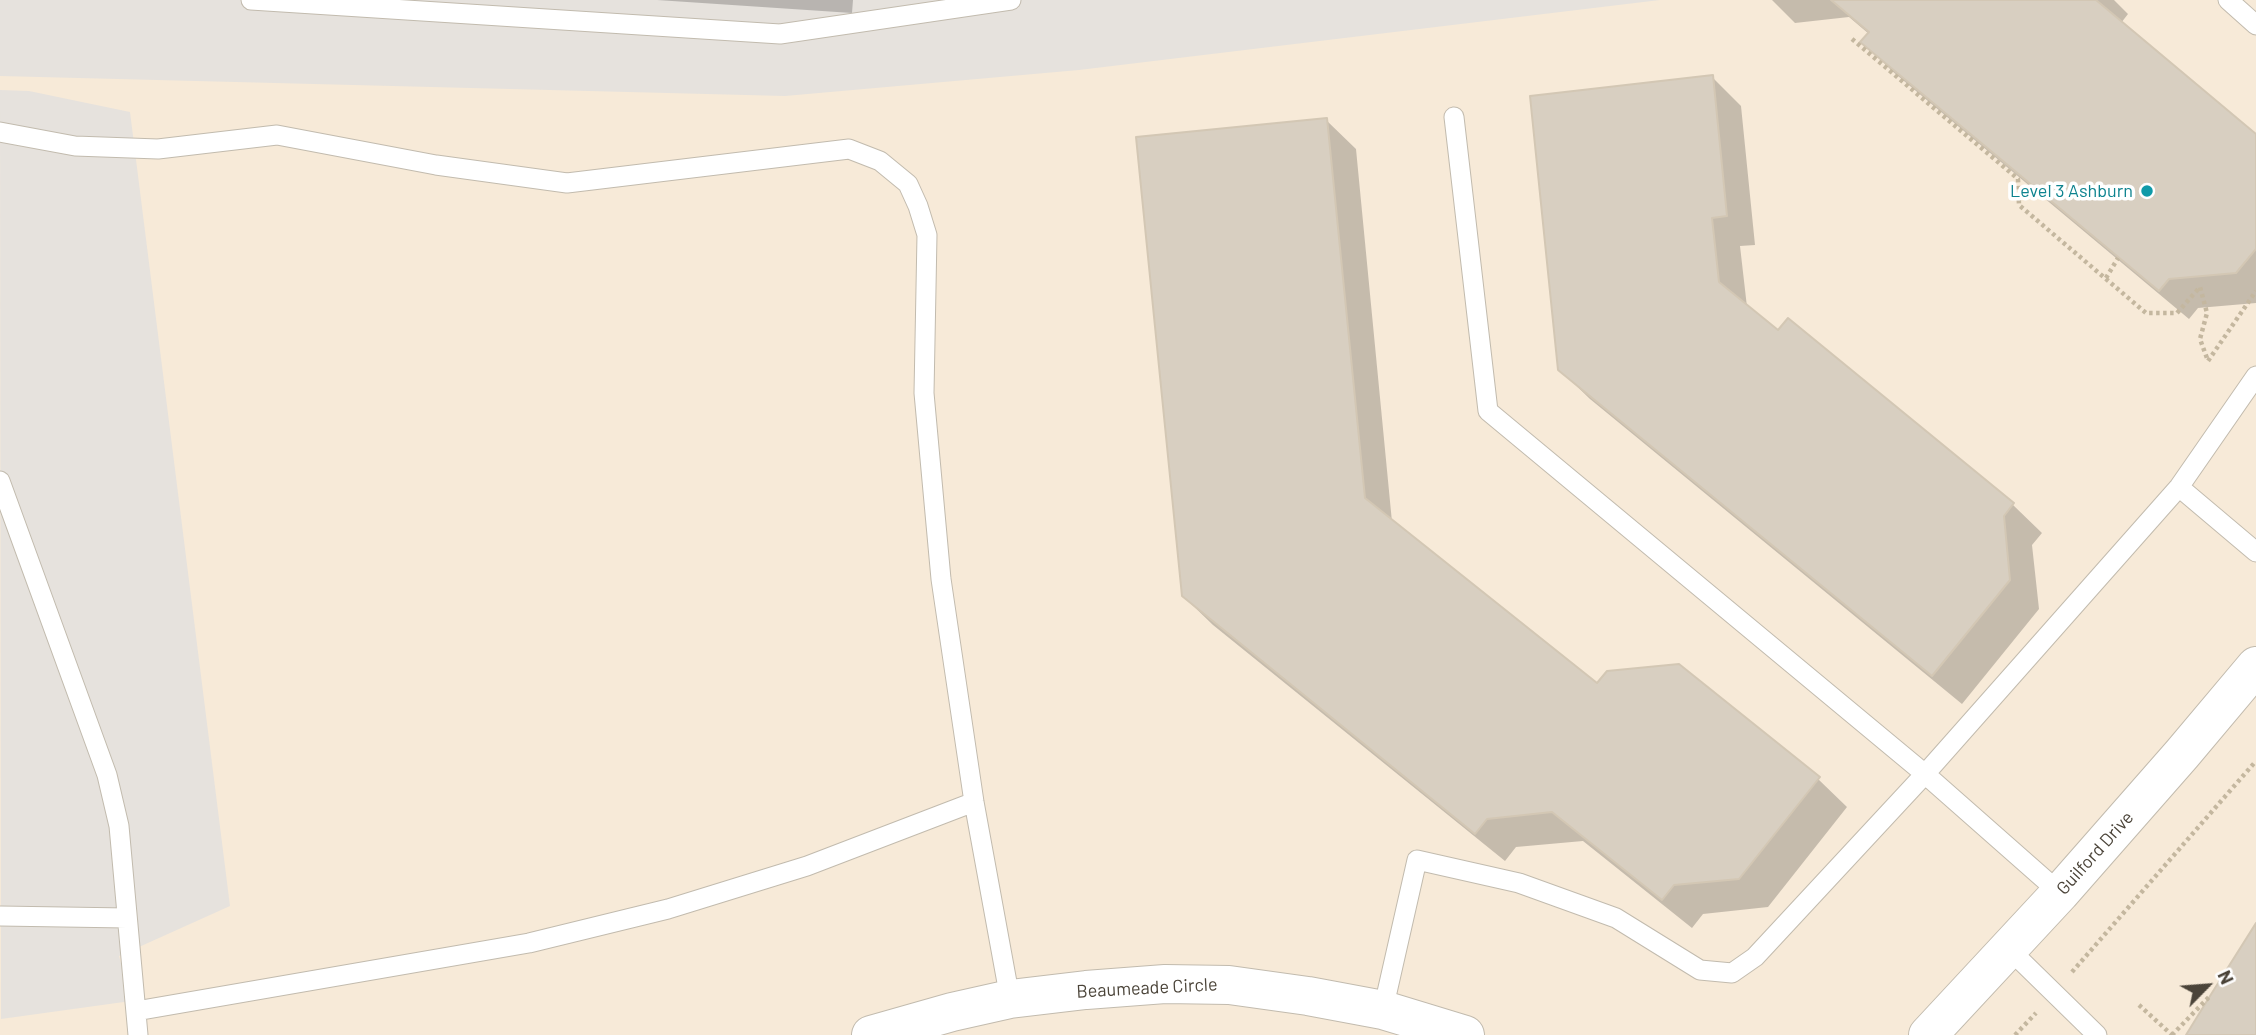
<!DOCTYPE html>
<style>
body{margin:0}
#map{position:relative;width:2256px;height:1035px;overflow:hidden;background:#f6f3ec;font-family:Barlow,sans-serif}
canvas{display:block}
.north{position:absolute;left:2172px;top:951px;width:70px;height:70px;-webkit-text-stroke:5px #fff;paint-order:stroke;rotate:65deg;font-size:19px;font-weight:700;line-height:28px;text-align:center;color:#4b4439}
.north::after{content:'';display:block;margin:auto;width:24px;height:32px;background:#4b4439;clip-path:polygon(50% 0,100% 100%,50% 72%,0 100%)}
</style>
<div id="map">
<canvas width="2256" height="1035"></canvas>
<div class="north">N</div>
</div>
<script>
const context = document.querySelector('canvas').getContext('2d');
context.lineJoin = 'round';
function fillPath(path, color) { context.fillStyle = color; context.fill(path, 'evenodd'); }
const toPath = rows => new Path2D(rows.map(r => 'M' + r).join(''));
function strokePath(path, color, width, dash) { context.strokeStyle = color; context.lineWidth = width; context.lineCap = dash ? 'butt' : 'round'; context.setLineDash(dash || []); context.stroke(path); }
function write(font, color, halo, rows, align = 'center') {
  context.font = font + ' Barlow,sans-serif'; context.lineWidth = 7; context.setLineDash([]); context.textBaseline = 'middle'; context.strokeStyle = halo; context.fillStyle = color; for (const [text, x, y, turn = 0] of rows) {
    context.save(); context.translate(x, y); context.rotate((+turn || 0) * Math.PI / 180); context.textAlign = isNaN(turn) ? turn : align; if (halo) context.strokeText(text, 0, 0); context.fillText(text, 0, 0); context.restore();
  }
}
const commercial = toPath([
 [0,0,2256,0,2256,1035,0,1035]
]);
const industrial = toPath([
 [0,0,1660,0,1079,70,785,96,0,76],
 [0,90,29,91,130,112,230,906,119,956,131,1001,1,1019]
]);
const shadow = toPath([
 [657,0,853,0,852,13],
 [1772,0,2114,0,2128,14,2121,23,2256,136,2256,303,2198,308,2189,319,1892,71,1863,42,1869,34,1849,17,1795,23],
 [1712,77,1741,106,1755,245,1740,246,1747,307,2013,505,2042,533,2032,545,2039,609,1962,704,1590,399,1560,370],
 [1326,120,1356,149,1392,522,1598,685,1818,779,1847,807,1768,907,1703,914,1692,928,1583,841,1516,847,1505,861,1213,625,1183,596]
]);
const building = toPath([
 [1831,0,2096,0,2256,134,2256,249,2236,273,2169,279,2159,291,1860,42,1869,32,1831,0],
 [1713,75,1727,216,1712,218,1719,282,1778,330,1788,318,2014,503,2004,516,2010,580,1932,676,1558,370,1530,96,1713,75],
 [1327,118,1365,498,1597,683,1607,671,1679,664,1820,777,1739,879,1674,885,1662,900,1552,812,1487,819,1475,834,1182,596,1136,137,1327,118],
 [2256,923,2256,1035,2186,1035,2210,996,2256,923]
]);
const path = toPath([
 [1852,39,2018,179,2019,205,2146,313,2177,313,2200,287,2207,313,2200,339,2208,361,2256,291],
 [2106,278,2118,258],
 [2072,972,2256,761],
 [2139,1005,2172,1035],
 [2015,1035,2036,1013],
 [2172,1035,2210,996]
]);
const service = toPath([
 [251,0,780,34,1011,0],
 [2228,0,2256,25],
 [1454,117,1488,411,1925,774,2060,893],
 [0,132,75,146,158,149,277,135,436,165,567,183,849,149,880,161,908,184,918,206,927,235,924,393,941,579,974,802,1010,999],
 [0,481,107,775,119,826,138,1035],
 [2179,487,2256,552],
 [0,916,127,918],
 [2009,949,2097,1035],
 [1383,1010,1417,860,1519,883,1616,918,1700,970,1732,973,1755,957,1925,774,2179,487,2256,376],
 [136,1011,529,943,668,909,807,866,974,802]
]);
const minor = toPath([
 [871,1035,952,1012,1010,999,1086,990,1165,984,1229,985,1308,996,1383,1010,1465,1035],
 [1928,1035,2060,893,2182,754,2256,666]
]);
const markers = [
 [2147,191,7,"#0f9aa8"]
];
const cultureNames = [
 ["Level 3 Ashburn",2133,191]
];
const streetNames = [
 ["Guilford Drive",2095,853,-48],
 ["Beaumeade Circle",1147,988,-3]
];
fillPath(commercial, '#f7ead8');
fillPath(industrial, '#e6e2dd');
fillPath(shadow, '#0003');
fillPath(building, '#d8cfc1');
strokePath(building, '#d3c7b4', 2);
strokePath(service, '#c2bbae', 21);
strokePath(minor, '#c2bbae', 40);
strokePath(path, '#c4b79f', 4.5, [3.5, 3.5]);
strokePath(service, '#fff', 19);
strokePath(minor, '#fff', 38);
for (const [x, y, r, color] of markers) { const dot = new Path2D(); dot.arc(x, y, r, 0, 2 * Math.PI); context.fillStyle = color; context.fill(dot); strokePath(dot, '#fff', 2.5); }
write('18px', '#0d838f', '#fff', cultureNames, 'right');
write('18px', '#4b4439', '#fff', streetNames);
</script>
